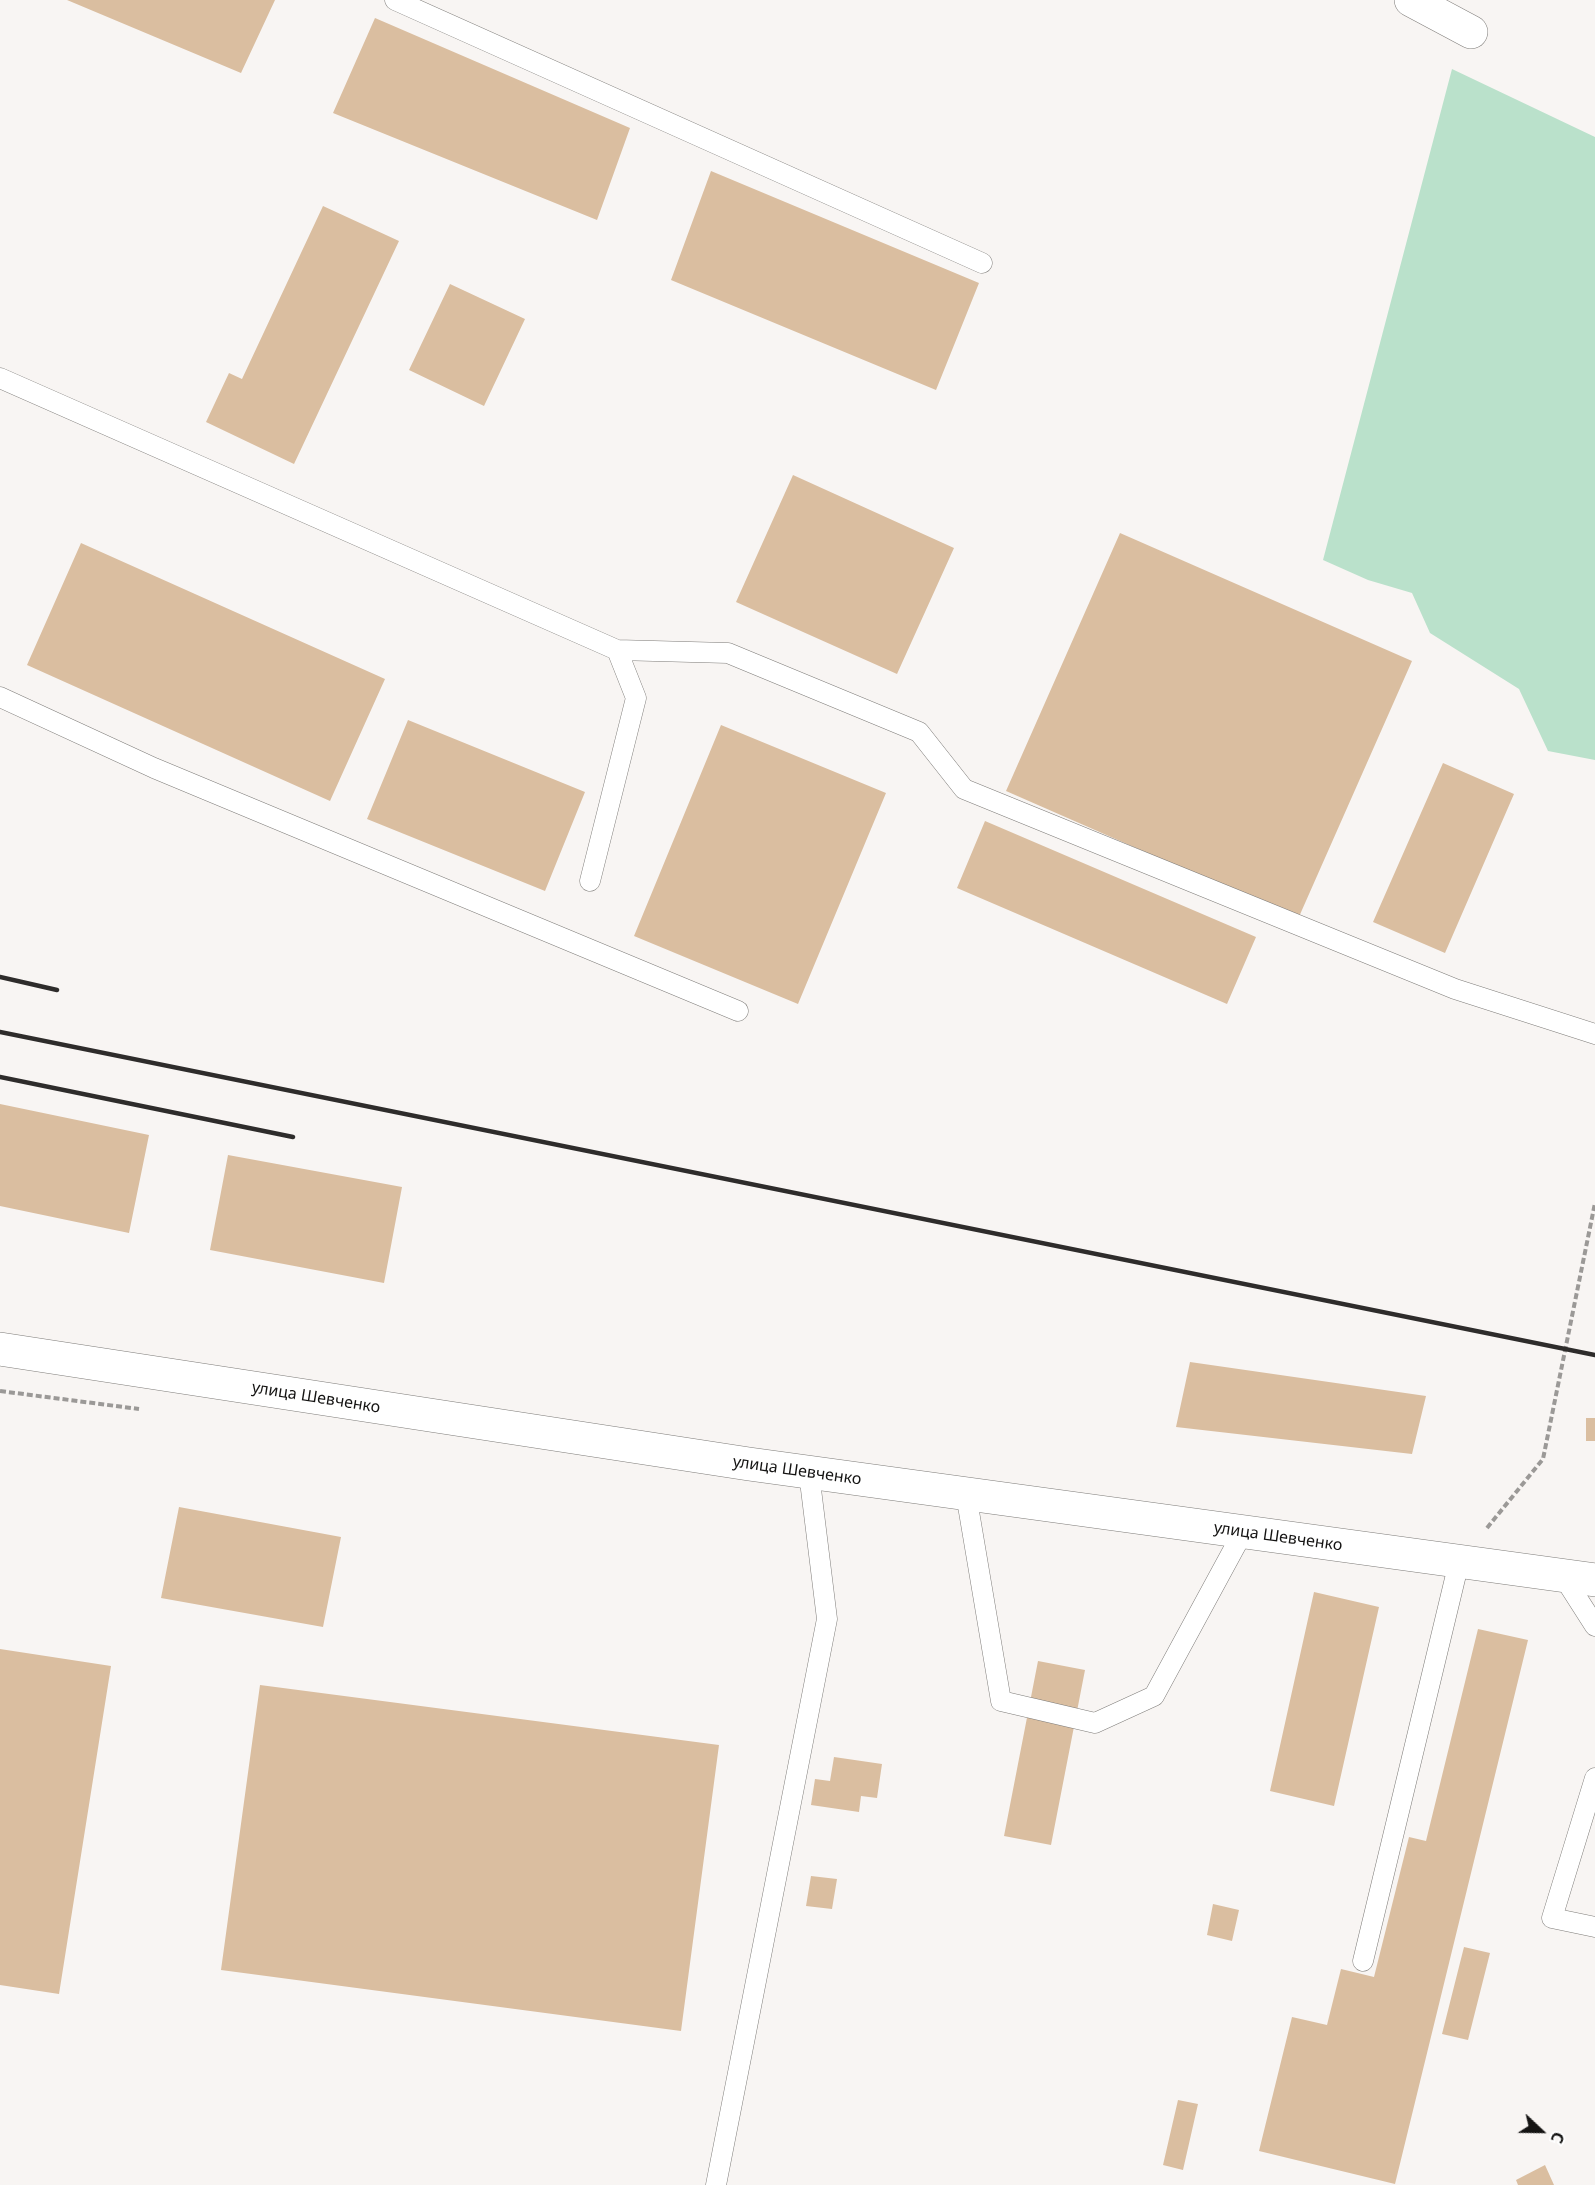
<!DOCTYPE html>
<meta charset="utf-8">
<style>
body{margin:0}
#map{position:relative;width:1595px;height:2185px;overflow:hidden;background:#f8f5f3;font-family:"Noto Sans",sans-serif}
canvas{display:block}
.north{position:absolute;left:1511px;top:2101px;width:60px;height:60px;-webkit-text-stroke:4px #fff;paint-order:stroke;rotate:112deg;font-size:16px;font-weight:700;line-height:24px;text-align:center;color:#151413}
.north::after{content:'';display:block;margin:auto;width:21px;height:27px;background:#151413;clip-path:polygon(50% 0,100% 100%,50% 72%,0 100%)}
</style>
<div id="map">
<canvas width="1595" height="2185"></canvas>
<div class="north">С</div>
</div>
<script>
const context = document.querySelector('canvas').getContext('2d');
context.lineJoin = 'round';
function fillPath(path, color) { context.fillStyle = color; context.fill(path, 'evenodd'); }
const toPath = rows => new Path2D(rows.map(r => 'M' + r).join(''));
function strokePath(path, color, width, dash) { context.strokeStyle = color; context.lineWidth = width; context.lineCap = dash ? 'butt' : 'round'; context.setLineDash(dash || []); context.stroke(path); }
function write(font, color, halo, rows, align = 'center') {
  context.font = font + ' "Noto Sans",sans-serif'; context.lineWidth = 6; context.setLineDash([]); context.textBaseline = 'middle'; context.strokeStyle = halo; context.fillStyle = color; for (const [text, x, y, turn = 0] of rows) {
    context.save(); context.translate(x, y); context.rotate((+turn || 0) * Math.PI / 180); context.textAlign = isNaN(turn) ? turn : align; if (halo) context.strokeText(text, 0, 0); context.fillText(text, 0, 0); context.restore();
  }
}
const green = toPath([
 [1452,69,1595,137,1595,760,1548,751,1519,689,1430,633,1412,593,1368,580,1323,560]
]);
const building = toPath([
 [67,0,275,0,241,73],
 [375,18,630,128,597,220,333,113],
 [711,171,979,283,936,390,671,280],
 [323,206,399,241,294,464,206,422,229,373,242,379],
 [450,284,525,319,484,406,409,370],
 [793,475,954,548,897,674,736,602],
 [1120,533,1412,661,1298,919,1006,791],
 [81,543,385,679,330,801,27,665],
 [408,720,585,792,545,891,367,819],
 [721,725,886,793,798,1004,634,936],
 [1443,763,1514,794,1445,953,1373,922],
 [985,821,1256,937,1227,1004,957,888],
 [0,1104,149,1135,129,1233,0,1206],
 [228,1155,402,1187,384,1283,210,1250],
 [1190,1362,1426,1396,1412,1454,1176,1427],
 [1586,1418,1595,1418,1595,1441,1586,1441],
 [179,1507,341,1537,323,1627,161,1598],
 [1314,1592,1379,1607,1334,1806,1270,1791],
 [1478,1629,1528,1640,1395,2184,1259,2151,1292,2017,1327,2025,1341,1969,1374,1977,1409,1837,1426,1841],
 [0,1649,111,1666,59,1994,0,1985],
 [1038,1661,1085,1670,1051,1845,1004,1836],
 [260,1685,719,1745,681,2031,221,1970],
 [834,1757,882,1764,877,1798,861,1796,859,1812,811,1805,815,1779,830,1781],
 [811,1876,837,1879,832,1909,806,1906],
 [1213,1904,1239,1910,1232,1941,1207,1935],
 [1464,1947,1490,1953,1468,2040,1442,2034],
 [1178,2100,1198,2104,1183,2170,1163,2165],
 [1545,2165,1554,2185,1518,2185,1516,2180]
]);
const path = toPath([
 [0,1391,139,1409],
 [1487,1528,1543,1459,1595,1203]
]);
const service = toPath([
 [395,0,982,263],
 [0,378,617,650,728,653,919,732,964,789,1455,989,1595,1034],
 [0,697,154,768,738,1011],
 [590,881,636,698,617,650],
 [966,1494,1001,1701,1095,1723,1154,1696,1243,1532],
 [1563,1576,1595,1626],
 [1595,1778,1552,1918,1595,1927],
 [1363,1961,1459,1562],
 [716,2185,827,1619,809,1473]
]);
const minor = toPath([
 [1411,0,1471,32]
]);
const tertiary = toPath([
 [0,1349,749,1464,1595,1580]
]);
const rail = toPath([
 [0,977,57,990],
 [0,1032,1595,1355],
 [0,1077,293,1137]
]);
const streetNames = [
 ["улица Шевченко",316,1398,9],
 ["улица Шевченко",797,1471,8],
 ["улица Шевченко",1278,1537,8]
];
fillPath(green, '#bae1cb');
fillPath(building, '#dabea0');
strokePath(service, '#7e7c79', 21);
strokePath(minor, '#7e7c79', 34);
strokePath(tertiary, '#7e7c79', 34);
strokePath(path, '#9b9997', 4, [6, 3]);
strokePath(service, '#fff', 20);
strokePath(minor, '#fff', 33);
strokePath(tertiary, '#fff', 33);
strokePath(rail, '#2e2c2b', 4.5);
write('16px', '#151413', '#fff', streetNames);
</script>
